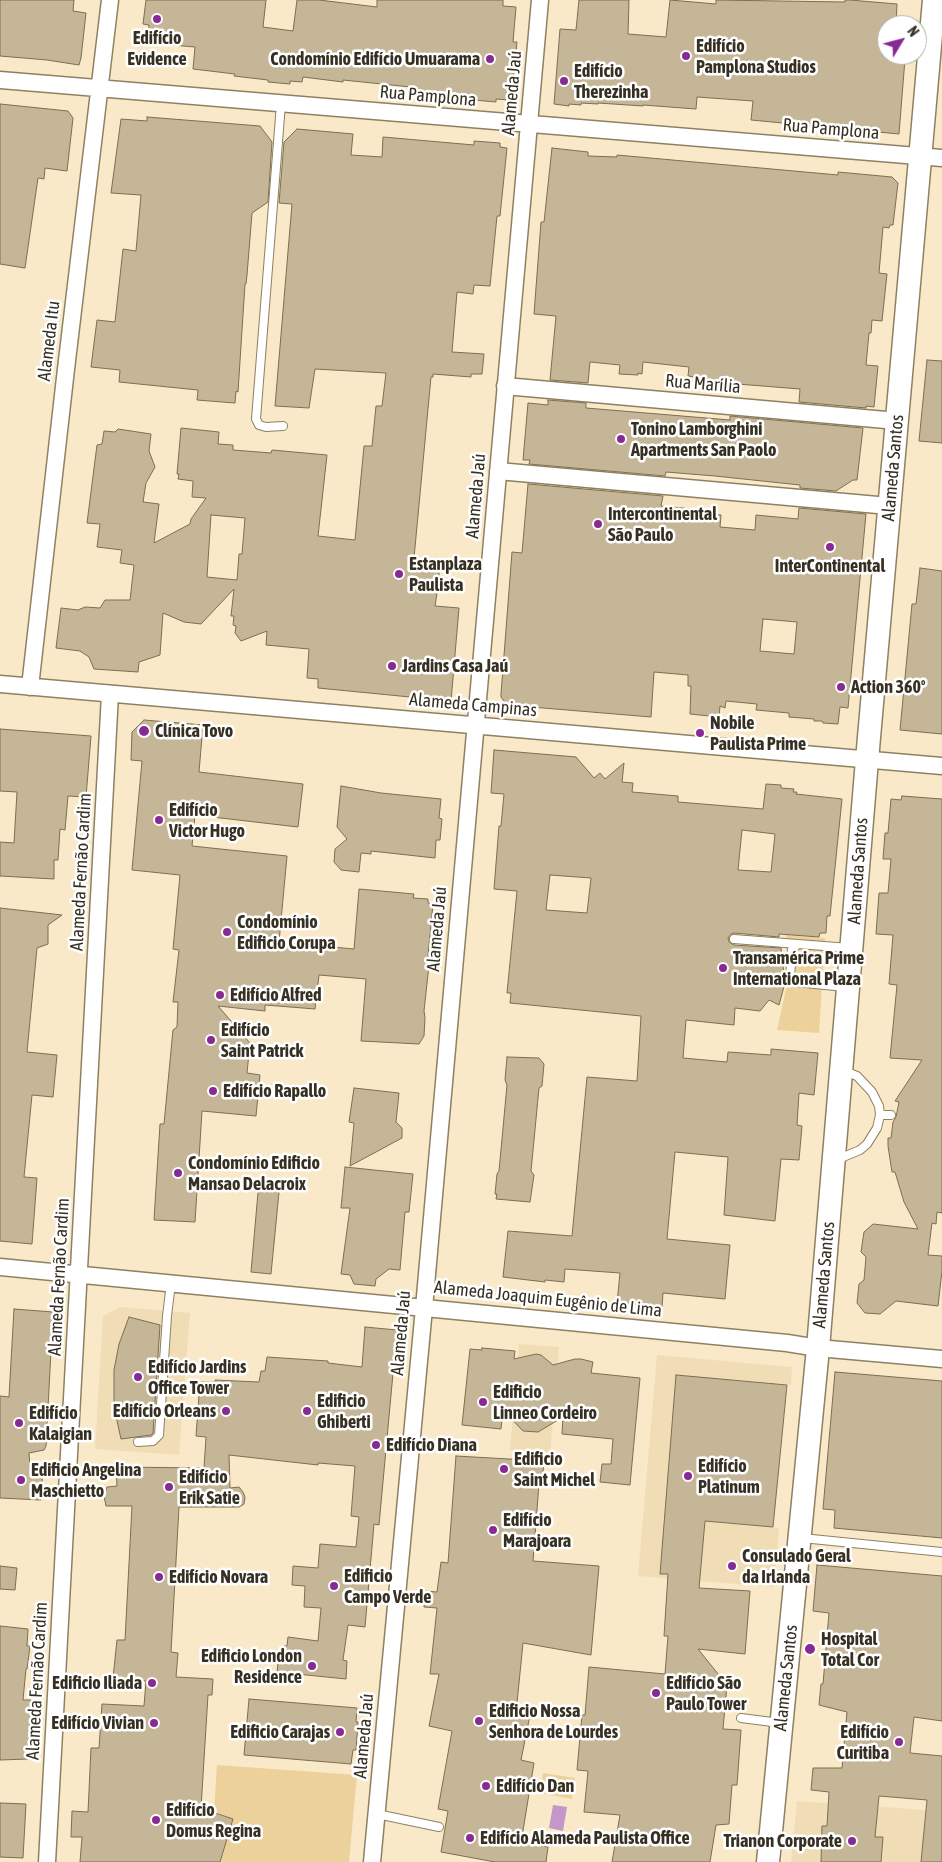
<!DOCTYPE html>
<meta charset="utf-8">
<style>
body{margin:0}
#map{position:relative;width:942px;height:1862px;overflow:hidden;background:#f9e9c8;font-family:"Asap Condensed",sans-serif}
canvas{display:block}
.north{position:absolute;left:877px;top:15px;width:50px;height:50px;box-sizing:border-box;background:#fff;border:1px solid #afaca7;border-radius:50%;rotate:53deg;font-size:14px;font-weight:700;line-height:20px;text-align:center;color:#363023}
.north::after{content:'';display:block;margin:auto;width:18px;height:22px;background:#872a94;clip-path:polygon(50% 0,100% 100%,50% 72%,0 100%)}
</style>
<div id="map">
<canvas width="942" height="1862"></canvas>
<div class="north">N</div>
</div>
<script>
const context = document.querySelector('canvas').getContext('2d');
context.lineJoin = 'round';
function fillPath(path, color) { context.fillStyle = color; context.fill(path, 'evenodd'); }
const toPath = rows => new Path2D(rows.map(r => 'M' + r).join(''));
function strokePath(path, color, width, dash) { context.strokeStyle = color; context.lineWidth = width; context.lineCap = dash ? 'butt' : 'round'; context.setLineDash(dash || []); context.stroke(path); }
function write(font, color, halo, rows, align = 'center') {
  context.font = font + ' "Asap Condensed",sans-serif'; context.lineWidth = 5; context.setLineDash([]); context.textBaseline = 'middle'; context.strokeStyle = halo; context.fillStyle = color; for (const [text, x, y, turn = 0] of rows) {
    context.save(); context.translate(x, y); context.rotate((+turn || 0) * Math.PI / 180); context.textAlign = isNaN(turn) ? turn : align; if (halo) context.strokeText(text, 0, 0); context.fillText(text, 0, 0); context.restore();
  }
}
const built = toPath([
 [121,1307,190,1313,179,1455,95,1449,103,1316],
 [519,1344,559,1347,550,1455,510,1450],
 [657,1355,792,1367,791,1385,725,1379,712,1522,779,1528,774,1587,638,1576],
 [797,1801,926,1810,921,1862,791,1862]
]);
const green = toPath([
 [786,935,825,938,819,1033,777,1030,788,980],
 [217,1765,357,1775,349,1862,220,1862,233,1819,214,1811],
 [543,1773,575,1778,572,1799,540,1793]
]);
const water = toPath([
 [553,1805,567,1807,563,1831,549,1828]
]);
const building = toPath([
 [0,0,74,0,73,11,86,13,81,58,79,65,47,60,0,56,0,0],
 [146,0,266,0,263,27,293,31,297,0,319,0,377,7,377,0,503,0,503,6,516,7,513,42,517,42,512,91,509,91,509,100,496,99,496,102,462,99,462,96,411,91,411,87,343,80,343,82,303,77,302,82,290,81,290,84,268,82,268,80,234,76,235,74,193,69,195,47,147,43,149,25,143,24,146,0],
 [579,0,629,0,628,34,666,37,670,0,716,4,716,0,845,2,845,0,850,0,897,4,896,25,887,25,887,58,905,59,899,134,751,120,753,101,697,97,696,109,643,105,643,106,598,103,598,104,581,103,581,105,569,104,569,106,554,104,560,29,576,30,579,0],
 [0,104,68,111,73,118,67,171,45,168,44,179,38,178,25,268,0,264,0,104],
 [147,117,260,126,272,142,268,202,252,213,247,275,246,284,245,284,238,392,236,391,235,403,197,400,198,390,119,382,120,370,91,367,97,320,115,322,123,249,136,251,141,195,111,193,121,119,147,121,147,117],
 [297,129,353,134,351,155,382,157,383,137,474,145,474,141,500,143,500,147,507,148,500,216,497,216,490,286,474,285,473,294,457,292,452,352,484,354,482,374,471,374,471,377,433,374,433,377,431,377,414,558,439,560,439,581,435,606,459,608,451,701,318,688,318,679,307,678,309,649,266,645,267,631,241,641,235,633,236,626,233,625,234,616,231,616,234,589,201,624,184,622,163,613,160,655,139,662,138,672,94,669,89,657,80,651,56,648,61,608,78,610,85,607,100,608,105,600,130,600,134,565,120,563,122,550,97,547,100,524,87,523,97,445,102,444,104,431,115,432,118,429,151,434,149,451,155,467,146,483,143,502,159,504,154,543,190,524,191,519,206,498,192,497,193,481,178,479,179,474,177,474,181,428,219,432,218,444,233,445,233,450,271,453,272,450,327,455,318,536,355,540,364,446,372,446,376,406,382,406,386,373,315,369,309,408,275,406,292,204,279,203,284,142,297,129],
 [211,515,245,518,242,554,239,554,237,580,207,577,211,515],
 [552,148,588,152,588,156,617,157,617,155,838,175,838,172,892,177,898,183,893,225,890,225,889,228,883,227,879,273,887,274,882,321,872,320,871,333,869,333,866,365,878,366,874,407,866,406,866,408,799,402,800,389,700,381,700,378,688,376,689,367,643,362,642,374,638,373,638,375,619,374,620,365,590,362,588,383,550,380,556,316,534,314,541,222,544,222,552,148],
 [927,360,942,361,942,443,919,441,927,360],
 [548,400,586,403,586,408,730,420,730,416,863,428,857,480,853,480,836,491,800,488,800,485,715,476,666,472,665,476,529,464,530,460,523,460,528,403,548,405,548,400],
 [528,484,663,496,661,506,703,510,702,513,721,515,720,527,755,530,756,515,798,519,799,508,866,514,848,708,840,707,838,724,823,723,822,721,814,721,814,719,789,717,789,713,756,710,757,704,726,701,725,708,720,706,719,717,690,714,691,686,688,686,688,675,654,672,651,717,507,705,501,697,501,694,512,552,522,553,528,484],
 [763,619,797,622,794,654,760,651,763,619],
 [920,568,942,571,942,734,900,730,912,604,916,604,920,568],
 [144,720,203,725,199,772,303,784,298,827,195,815,192,846,287,856,279,942,354,949,359,889,414,894,413,898,428,899,428,903,433,904,428,956,430,956,424,1011,425,1018,424,1036,419,1044,361,1041,366,979,319,975,315,1009,265,1005,265,1011,218,1006,250,1043,247,1073,260,1075,256,1116,202,1111,195,1222,154,1220,160,1124,164,1124,173,1030,177,1027,178,1002,173,1002,179,950,173,949,180,875,132,870,142,761,131,760,132,732,144,720],
 [0,729,91,736,86,797,68,796,65,830,60,829,58,860,54,860,54,879,0,876,0,842,14,843,17,792,0,791,0,729],
 [494,750,576,757,594,778,600,773,605,779,624,763,622,782,633,783,632,792,678,796,678,802,763,809,766,784,781,785,781,788,794,789,793,792,797,792,796,794,842,799,830,916,827,916,826,933,820,933,819,937,779,934,779,937,734,933,731,934,728,938,729,942,734,945,781,948,785,983,779,1005,769,1000,760,1011,735,1008,734,1025,686,1020,683,1058,727,1062,728,1052,771,1055,771,1049,818,1053,814,1095,799,1093,797,1125,802,1126,799,1160,781,1159,775,1221,724,1215,728,1157,675,1152,667,1239,730,1245,725,1299,663,1293,662,1307,617,1303,620,1273,565,1269,564,1282,545,1280,545,1282,503,1277,508,1231,572,1236,587,1077,637,1081,641,1016,510,1003,511,993,507,993,517,891,494,889,499,826,501,826,504,794,491,793,494,750],
 [742,830,775,834,771,872,738,870,742,830],
 [550,875,591,878,587,913,546,910,550,875],
 [341,786,381,793,441,799,439,818,442,819,440,840,436,840,435,858,371,851,371,854,361,853,359,872,341,870,334,862,335,849,347,839,337,827,341,786],
 [902,796,942,799,942,1213,937,1212,936,1224,932,1223,928,1255,942,1256,942,1271,938,1306,896,1301,880,1314,865,1313,857,1303,859,1284,864,1280,866,1257,861,1252,864,1232,873,1224,918,1229,904,1202,895,1172,892,1172,888,1146,888,1138,891,1138,893,1122,896,1117,899,1102,895,1101,922,1060,890,1058,897,985,889,984,893,935,876,934,879,893,888,893,891,859,883,859,885,833,888,833,891,799,901,800,902,796],
 [0,908,62,915,48,925,48,944,37,948,27,1052,57,1055,53,1097,32,1095,24,1177,37,1178,32,1244,0,1241,0,908],
 [507,1057,539,1058,544,1064,542,1086,539,1088,531,1171,534,1175,530,1202,496,1199,497,1194,495,1194,497,1174,499,1171,507,1085,505,1080,507,1057],
 [354,1088,399,1093,396,1122,402,1128,402,1138,350,1166,354,1123,349,1122,354,1088],
 [345,1167,413,1174,409,1212,405,1212,400,1270,389,1269,376,1279,375,1286,354,1284,350,1275,341,1274,350,1208,341,1208,345,1167],
 [259,1181,280,1182,271,1274,251,1272,259,1181],
 [14,1309,53,1312,46,1446,44,1450,29,1453,30,1466,43,1466,41,1500,0,1498,0,1396,9,1397,14,1309],
 [129,1317,160,1325,153,1433,151,1435,121,1439,114,1407,114,1370,119,1344,129,1317],
 [365,1327,397,1330,379,1525,374,1524,365,1627,348,1625,343,1660,347,1661,346,1679,277,1672,279,1654,284,1654,284,1646,287,1646,288,1637,318,1641,321,1608,304,1607,305,1586,292,1585,293,1566,318,1568,320,1544,356,1547,359,1517,351,1516,355,1466,318,1463,318,1465,229,1455,230,1488,239,1487,243,1492,245,1497,244,1504,239,1507,179,1507,171,1652,178,1653,176,1677,213,1679,212,1695,208,1695,201,1808,233,1819,220,1862,80,1862,82,1837,71,1837,72,1811,88,1812,91,1748,99,1748,102,1704,144,1706,146,1681,113,1678,117,1640,125,1640,132,1506,106,1506,104,1496,107,1487,117,1486,116,1467,204,1468,206,1437,196,1436,200,1382,215,1382,215,1380,259,1382,261,1371,265,1371,267,1357,328,1361,328,1363,362,1367,365,1327],
 [482,1348,515,1351,514,1359,536,1354,541,1355,553,1365,575,1359,581,1359,593,1362,591,1373,640,1378,630,1485,600,1482,602,1464,611,1464,613,1439,562,1434,563,1417,538,1432,523,1431,503,1410,501,1429,462,1425,470,1349,482,1350,482,1348],
 [835,1372,942,1381,942,1538,834,1528,835,1510,823,1509,835,1372],
 [676,1375,787,1385,773,1527,705,1521,699,1588,750,1591,745,1654,698,1649,727,1685,723,1729,741,1730,737,1785,732,1785,729,1824,716,1825,710,1862,612,1862,620,1815,584,1812,588,1771,577,1770,582,1715,585,1715,589,1667,665,1674,668,1636,664,1636,668,1574,660,1574,676,1375],
 [456,1456,544,1461,542,1484,539,1484,533,1561,599,1566,591,1655,523,1643,516,1713,530,1715,521,1760,534,1763,521,1843,548,1847,546,1862,495,1862,441,1852,448,1811,438,1809,452,1731,429,1726,439,1674,430,1674,437,1608,424,1607,425,1591,437,1592,441,1562,448,1563,456,1456],
 [817,1565,942,1576,942,1721,914,1717,910,1753,942,1756,942,1862,921,1862,927,1800,879,1796,875,1837,883,1837,881,1862,821,1862,822,1826,827,1826,829,1792,811,1790,813,1768,842,1768,847,1712,819,1705,821,1684,823,1684,829,1613,813,1611,817,1565],
 [0,1566,17,1568,15,1590,0,1589,0,1566],
 [0,1626,28,1629,27,1646,30,1646,27,1669,26,1669,23,1700,31,1700,28,1759,0,1760,0,1626],
 [249,1699,357,1708,356,1722,358,1722,356,1750,353,1750,351,1764,244,1755,249,1699],
 [0,1803,26,1804,23,1858,0,1857,0,1803]
]);
const lane = toPath([
 [281,104,256,419,259,425,266,427,283,426],
 [734,939,798,944],
 [845,987,795,982,790,977,792,949,798,944,850,948],
 [880,1115,891,1115],
 [836,1160,860,1150,867,1144,877,1128,880,1115,879,1106,872,1092,857,1076,844,1071],
 [138,1442,153,1441,159,1435,167,1316,171,1283],
 [802,1538,942,1552],
 [741,1718,780,1723],
 [377,1814,439,1827]
]);
const street = toPath([
 [0,80,942,158],
 [505,386,897,421],
 [498,471,889,506],
 [0,684,942,766],
 [30,687,66,369,110,0],
 [0,1267,787,1343,818,1348,942,1359],
 [47,1862,110,694],
 [372,1862,424,1308,540,0]
]);
const secondary = toPath([
 [768,1862,818,1348,867,760,934,0]
]);
const markers = [
 [157,19,5,"#872a94"],
 [686,56,5,"#872a94"],
 [490,59,5,"#872a94"],
 [564,81,5,"#872a94"],
 [621,439,5,"#872a94"],
 [598,524,5,"#872a94"],
 [830,547,5,"#872a94"],
 [399,574,5,"#872a94"],
 [392,666,5,"#872a94"],
 [841,687,5,"#872a94"],
 [144,731,6,"#872a94"],
 [700,733,5,"#872a94"],
 [159,820,5,"#872a94"],
 [227,932,5,"#872a94"],
 [723,968,5,"#872a94"],
 [220,995,5,"#872a94"],
 [211,1040,5,"#872a94"],
 [213,1091,5,"#872a94"],
 [178,1173,5,"#872a94"],
 [138,1377,5,"#872a94"],
 [483,1402,5,"#872a94"],
 [226,1411,5,"#872a94"],
 [307,1411,5,"#872a94"],
 [19,1423,5,"#872a94"],
 [376,1445,5,"#872a94"],
 [504,1469,5,"#872a94"],
 [688,1476,5,"#872a94"],
 [21,1480,5,"#872a94"],
 [169,1487,5,"#872a94"],
 [493,1530,5,"#872a94"],
 [732,1566,5,"#872a94"],
 [159,1577,5,"#872a94"],
 [334,1586,5,"#872a94"],
 [810,1649,6,"#872a94"],
 [312,1666,5,"#872a94"],
 [152,1683,5,"#872a94"],
 [656,1693,5,"#872a94"],
 [479,1721,5,"#872a94"],
 [154,1723,5,"#872a94"],
 [340,1732,5,"#872a94"],
 [899,1742,5,"#872a94"],
 [486,1786,5,"#872a94"],
 [156,1820,5,"#872a94"],
 [470,1838,5,"#872a94"],
 [852,1841,5,"#872a94"]
];
const poiNames = [
 ["Edifício",157,38,"center"],
 ["Evidence",157,59,"center"],
 ["Edifício",696,46],
 ["Pamplona Studios",696,67],
 ["Condomínio Edifício Umuarama",480,59,"right"],
 ["Edifício",574,71],
 ["Therezinha",574,92],
 ["Tonino Lamborghini",631,429],
 ["Apartments San Paolo",631,450],
 ["Intercontinental",608,514],
 ["São Paulo",608,535],
 ["Estanplaza",409,564],
 ["Paulista",409,585],
 ["InterContinental",830,566,"center"],
 ["Jardins Casa Jaú",402,666],
 ["Action 360º",851,687],
 ["Nobile",710,723],
 ["Paulista Prime",710,744],
 ["Clínica Tovo",155,731],
 ["Edifício",169,810],
 ["Victor Hugo",169,831],
 ["Condomínio",237,922],
 ["Edificio Corupa",237,943],
 ["Transamérica Prime",733,958],
 ["International Plaza",733,979],
 ["Edifício Alfred",230,995],
 ["Edifício",221,1030],
 ["Saint Patrick",221,1051],
 ["Edifício Rapallo",223,1091],
 ["Condomínio Edificio",188,1163],
 ["Mansao Delacroix",188,1184],
 ["Edifício Jardins",148,1367],
 ["Office Tower",148,1388],
 ["Edificio",493,1392],
 ["Linneo Cordeiro",493,1413],
 ["Edificio",317,1401],
 ["Ghiberti",317,1422],
 ["Edifício Orleans",216,1411,"right"],
 ["Edifício",29,1413],
 ["Kalaigian",29,1434],
 ["Edifício Diana",386,1445],
 ["Edificio",514,1459],
 ["Saint Michel",514,1480],
 ["Edifício",698,1466],
 ["Platinum",698,1487],
 ["Edificio Angelina",31,1470],
 ["Maschietto",31,1491],
 ["Edifício",179,1477],
 ["Erik Satie",179,1498],
 ["Edifício",503,1520],
 ["Marajoara",503,1541],
 ["Consulado Geral",742,1556],
 ["da Irlanda",742,1577],
 ["Edificio",344,1576],
 ["Campo Verde",344,1597],
 ["Edifício Novara",169,1577],
 ["Hospital",821,1639],
 ["Total Cor",821,1660],
 ["Edificio London",302,1656,"right"],
 ["Residence",302,1677,"right"],
 ["Edificio Iliada",142,1683,"right"],
 ["Edifício São",666,1683],
 ["Paulo Tower",666,1704],
 ["Edificio Nossa",489,1711],
 ["Senhora de Lourdes",489,1732],
 ["Edifício Vivian",144,1723,"right"],
 ["Edificio Carajas",330,1732,"right"],
 ["Edifício",889,1732,"right"],
 ["Curitiba",889,1753,"right"],
 ["Edifício Dan",496,1786],
 ["Edifício",166,1810],
 ["Domus Regina",166,1831],
 ["Edifício Alameda Paulista Office",480,1838],
 ["Trianon Corporate",842,1841,"right"]
];
const streetNames = [
 ["Alameda Jaú",512,93,-85],
 ["Rua Pamplona",428,96,5],
 ["Rua Pamplona",831,129,5],
 ["Alameda Itu",49,341,-83],
 ["Rua Marília",703,384,5],
 ["Alameda Santos",893,468,-85],
 ["Alameda Jaú",476,496,-85],
 ["Alameda Campinas",473,705,5],
 ["Alameda Santos",858,871,-86],
 ["Alameda Fernão Cardim",81,872,-87],
 ["Alameda Jaú",437,929,-85],
 ["Alameda Santos",824,1275,-85],
 ["Alameda Fernão Cardim",59,1277,-87],
 ["Alameda Joaquim Eugênio de Lima",548,1299,6],
 ["Alameda Jaú",401,1333,-85],
 ["Alameda Santos",786,1678,-84],
 ["Alameda Fernão Cardim",37,1681,-87],
 ["Alameda Jaú",364,1736,-85]
];
fillPath(built, '#f0ddb6');
fillPath(green, '#ecd29a');
fillPath(water, '#c398c8');
fillPath(building, '#c5b697');
strokePath(building, '#7c6e51', 1);
strokePath(lane, '#8e8062', 10);
strokePath(street, '#8e8062', 19);
strokePath(secondary, '#8e8062', 25);
strokePath(lane, '#fff', 8);
strokePath(street, '#fff', 16);
strokePath(secondary, '#fff', 22);
for (const [x, y, r, color] of markers) { const dot = new Path2D(); dot.arc(x, y, r, 0, 2 * Math.PI); context.fillStyle = color; context.fill(dot); strokePath(dot, '#fff', 2); }
write('bold 18px', '#363023', '#fff', poiNames, 'left');
write('18px', '#363023', '#fff', streetNames);
</script>
